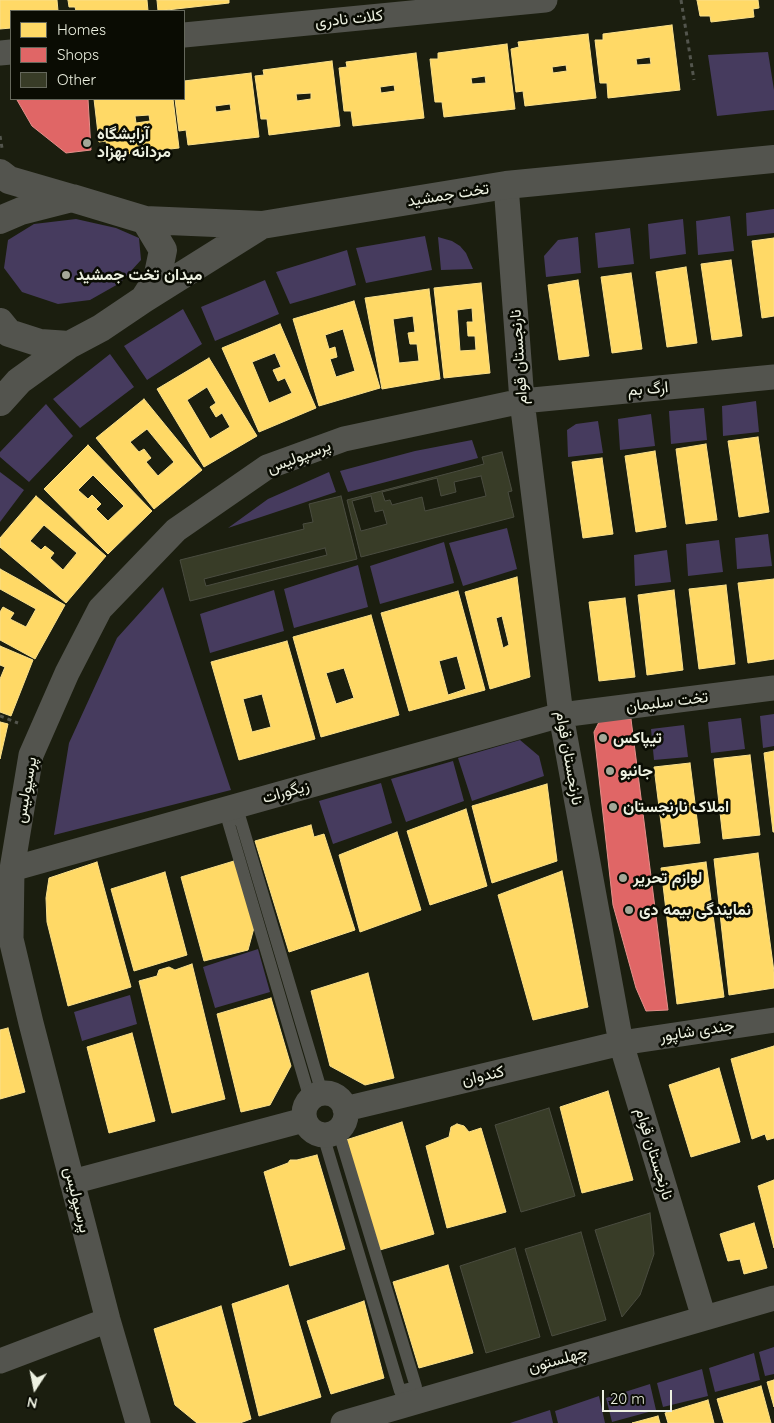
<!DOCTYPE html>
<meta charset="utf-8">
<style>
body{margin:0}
#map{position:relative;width:774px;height:1423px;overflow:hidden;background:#1b1e0f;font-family:Quicksand,sans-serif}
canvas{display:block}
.legend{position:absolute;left:10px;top:10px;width:175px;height:90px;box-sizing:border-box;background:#0a0c03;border:1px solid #65685c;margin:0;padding:6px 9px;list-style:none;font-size:15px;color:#edf1e1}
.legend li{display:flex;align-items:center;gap:10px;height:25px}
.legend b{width:25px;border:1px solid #65685c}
.north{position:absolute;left:10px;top:1363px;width:50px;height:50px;-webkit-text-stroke:4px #0a0c03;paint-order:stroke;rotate:191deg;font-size:14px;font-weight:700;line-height:20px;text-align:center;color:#edf1e1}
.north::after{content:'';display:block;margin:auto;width:18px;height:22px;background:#edf1e1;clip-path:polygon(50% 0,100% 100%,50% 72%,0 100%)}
.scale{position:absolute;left:602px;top:1390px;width:70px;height:22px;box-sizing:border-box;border:2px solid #edf1e1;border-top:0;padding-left:6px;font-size:15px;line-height:18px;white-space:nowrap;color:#edf1e1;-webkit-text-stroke:4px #0a0c03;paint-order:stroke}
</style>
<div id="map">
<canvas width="774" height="1423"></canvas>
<ul class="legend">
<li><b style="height:14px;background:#ffd966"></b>Homes</li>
<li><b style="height:14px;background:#e06666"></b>Shops</li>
<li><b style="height:14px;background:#383c27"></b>Other</li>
</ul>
<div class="north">N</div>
<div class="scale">20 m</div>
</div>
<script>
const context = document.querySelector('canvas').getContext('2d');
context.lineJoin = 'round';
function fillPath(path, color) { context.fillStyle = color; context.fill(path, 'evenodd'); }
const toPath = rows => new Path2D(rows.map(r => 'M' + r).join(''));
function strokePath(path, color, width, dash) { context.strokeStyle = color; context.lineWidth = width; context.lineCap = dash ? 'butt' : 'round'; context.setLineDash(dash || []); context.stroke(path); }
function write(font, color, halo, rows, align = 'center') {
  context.font = font + ' Quicksand,Vazirmatn,sans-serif'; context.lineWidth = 5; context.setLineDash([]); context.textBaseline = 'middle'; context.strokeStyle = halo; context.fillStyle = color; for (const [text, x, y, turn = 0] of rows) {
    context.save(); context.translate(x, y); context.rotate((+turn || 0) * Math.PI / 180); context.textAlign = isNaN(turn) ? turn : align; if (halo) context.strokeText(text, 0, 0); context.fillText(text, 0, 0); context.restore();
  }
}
const green = toPath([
 [768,52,774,90,774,110,717,116,708,55],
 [774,209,774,233,747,236,746,213],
 [730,216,734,251,698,255,696,221],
 [76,219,116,228,139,238,141,260,120,283,90,300,58,304,22,292,4,268,8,240,34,224],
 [683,219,686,254,650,259,648,224],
 [630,228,634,264,598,268,595,233],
 [425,236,432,270,366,283,356,248],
 [438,237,452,241,460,246,466,253,473,269,441,270],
 [578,237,581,273,546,277,544,256,558,240],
 [347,250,356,285,290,304,276,272],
 [265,280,279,314,215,341,201,307],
 [183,309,202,344,147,380,124,346],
 [110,354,134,387,80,428,53,399],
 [756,401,759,432,723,436,722,406],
 [46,404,73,436,29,482,0,457,0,452],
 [704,408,707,440,671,444,669,411],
 [651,414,655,446,620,450,618,419],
 [598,421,603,453,568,457,567,430,576,424],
 [472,440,478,458,348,492,340,471,415,451],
 [0,472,24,490,0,522],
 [329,472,336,492,228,528,268,499],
 [507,528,517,569,463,586,449,543],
 [768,534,772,566,737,569,735,538],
 [719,540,723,572,688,576,686,544],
 [444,542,454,583,380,604,370,566],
 [667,550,671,582,635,586,634,555],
 [358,565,368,607,294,628,284,589],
 [163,587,231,790,54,835,69,743,117,638],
 [274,590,284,631,210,653,200,614],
 [774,714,774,746,763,748,760,716],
 [741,718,745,749,711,753,708,722],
 [684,725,688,757,654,760,651,729],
 [520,740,539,756,544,776,472,801,458,758],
 [453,761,464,801,406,822,391,779],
 [381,783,392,823,333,844,319,801],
 [258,949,270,992,215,1008,203,967],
 [130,995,137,1024,82,1041,74,1012],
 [774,1347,774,1374,765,1376,759,1352],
 [754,1353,760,1380,715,1392,709,1368],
 [702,1369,708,1396,663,1407,657,1383],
 [650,1384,656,1410,612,1422,606,1398],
 [599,1396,605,1423,558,1423,555,1411],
 [550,1410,553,1423,510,1423]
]);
const homes = toPath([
 [0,0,57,0,58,11,11,11,11,28,0,29,0,0],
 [68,0,147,0,148,11,76,11,75,7,69,7,68,0],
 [157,0,229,0,229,3,158,11,157,0],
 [697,0,758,0,759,8,753,9,754,17,711,22,710,16,700,16,697,0],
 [672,25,680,90,608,98,607,83,600,83,595,40,603,40,603,34,672,25],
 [650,57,651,64,637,65,636,59,650,57],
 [588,34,596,98,525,106,523,91,516,92,511,49,519,47,518,42,588,34],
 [566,65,567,71,553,73,552,67,566,65],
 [507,44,515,109,444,117,442,102,435,102,430,59,438,59,438,53,507,44],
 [485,76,486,83,472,84,471,78,485,76],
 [416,53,424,118,353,126,351,111,344,111,339,68,347,67,346,62,416,53],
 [394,85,395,91,381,93,380,87,394,85],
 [332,61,340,126,269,135,267,119,261,119,255,76,264,75,263,70,332,61],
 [311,93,311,99,297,101,296,94,311,93],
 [251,73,259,137,188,145,186,130,179,131,175,99,184,99,184,81,251,73],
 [230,104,231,110,216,112,215,106,230,104],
 [94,99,173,99,179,148,108,156,106,141,99,142,94,99],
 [149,115,150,121,136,123,135,116,149,115],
 [774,238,774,316,762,318,752,241,774,238],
 [731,260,742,336,712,340,701,264,731,260],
 [686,267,697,343,667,347,656,272,686,267],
 [631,273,642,349,612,353,601,277,631,273],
 [578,280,589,356,559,360,548,285,578,280],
 [481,283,490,373,444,378,434,288,481,283],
 [472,308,473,322,467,322,468,336,475,336,476,350,460,351,457,310,472,308],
 [429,289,440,379,382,389,365,298,429,289],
 [413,316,415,332,408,333,410,344,417,344,419,361,399,363,393,319,413,316],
 [354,301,380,388,319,406,293,319,354,301],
 [343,329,355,371,336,377,330,359,337,357,335,347,329,349,325,335,343,329],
 [280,324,316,408,259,432,222,348,280,324],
 [275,353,281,367,273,370,278,381,285,378,292,393,269,403,252,362,275,353],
 [209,358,257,436,204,467,157,389,209,358],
 [207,387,216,403,210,407,216,417,222,413,230,427,210,439,187,400,207,387],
 [144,399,202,470,154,509,96,438,144,399],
 [147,429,174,462,158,476,146,462,151,458,144,449,139,452,130,442,147,429],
 [758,437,769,512,739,517,728,441,758,437],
 [706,444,717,520,686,524,676,449,706,444],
 [88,445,152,511,108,554,44,489,88,445],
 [93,475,124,506,108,521,96,509,101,504,92,495,88,499,78,490,93,475],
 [655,451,666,527,636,532,625,456,655,451],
 [602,458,613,534,583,538,572,462,602,458],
 [36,496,106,556,66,603,0,547,0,538,36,496],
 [44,525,77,553,63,570,50,558,54,553,45,546,41,550,30,541,44,525],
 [0,569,65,605,35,659,0,640,0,612,3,607,14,613,10,619,26,627,36,609,0,589,0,569],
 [517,577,530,677,490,689,465,592,517,577],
 [502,616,509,645,503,648,496,618,502,616],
 [774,579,774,659,748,663,738,583,774,579],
 [726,585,735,664,699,669,689,589,726,585],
 [674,590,683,670,647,675,638,595,674,590],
 [458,591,485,690,409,711,381,613,458,591],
 [457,656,466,689,448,695,439,661,457,656],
 [625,598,635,677,599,681,589,602,625,598],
 [371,615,399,715,321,737,293,637,371,615],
 [344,668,354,698,336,704,326,673,344,668],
 [287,641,315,739,239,760,211,662,287,641],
 [262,694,271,727,252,732,243,699,262,694],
 [0,646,33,660,11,716,0,712,0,679,5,667,0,665,0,646],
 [0,722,8,724,0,759,0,722],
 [774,751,774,832,773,832,764,753,774,751],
 [750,755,760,835,723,839,714,759,750,755],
 [690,763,700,843,664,847,654,767,690,763],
 [547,784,557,861,492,883,472,806,547,784],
 [466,809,487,886,430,905,407,831,466,809],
 [311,825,314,837,324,834,355,930,289,952,255,841,311,825],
 [397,832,421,910,360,932,339,855,397,832],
 [758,853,774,972,774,988,729,995,714,859,758,853],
 [234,861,255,924,248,950,204,961,181,877,234,861],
 [97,862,131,987,68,1006,47,922,46,898,49,878,97,862],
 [706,862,724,997,677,1004,661,868,706,862],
 [562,871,588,1007,533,1020,498,895,562,871],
 [165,872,187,955,134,971,111,889,165,872],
 [192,964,225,1099,172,1113,139,981,157,976,159,970,169,967,175,970,192,964],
 [368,973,394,1078,365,1085,330,1066,311,991,368,973],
 [271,998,291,1066,270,1105,241,1112,217,1014,271,998],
 [8,1028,25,1092,0,1099,0,1030,8,1028],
 [132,1033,155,1121,109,1133,87,1047,132,1033],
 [774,1046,774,1138,767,1140,765,1134,752,1139,731,1059,774,1046],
 [719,1068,740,1142,691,1157,669,1085,719,1068],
 [608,1091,633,1180,582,1193,560,1107,608,1091],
 [402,1122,434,1234,380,1250,346,1140,402,1122],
 [457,1124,464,1126,469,1132,481,1128,506,1212,447,1228,426,1146,449,1137,451,1127,457,1124],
 [317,1155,345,1249,290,1266,264,1172,288,1163,290,1160,297,1160,317,1155],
 [774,1180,774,1248,758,1186,774,1180],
 [754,1223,767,1268,744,1274,740,1259,728,1261,720,1234,754,1223],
 [448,1265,473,1353,419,1368,393,1282,448,1265],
 [288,1285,321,1397,259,1416,232,1304,288,1285],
 [364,1301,384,1378,331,1394,307,1321,364,1301],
 [221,1306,251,1419,240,1423,197,1423,175,1405,154,1329,221,1306],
 [774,1380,774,1407,767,1382,774,1380],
 [761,1386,771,1423,724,1423,717,1399,761,1386],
 [708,1400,714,1423,668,1423,665,1413,708,1400],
 [658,1416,660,1423,632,1423,658,1416]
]);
const shops = toPath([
 [26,99,88,99,91,150,66,153,32,126,17,100,26,99],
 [631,719,668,1010,646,1011,636,988,613,905,594,732,600,720,631,719]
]);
const building = toPath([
 [502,452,512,491,508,492,514,517,361,557,347,500,484,464,482,457,502,452],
 [481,476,486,496,425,511,422,497,392,505,390,500,385,501,382,492,437,478,441,496,456,492,454,482,481,476],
 [371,496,375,512,383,510,387,524,361,531,352,501,371,496],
 [341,496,357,559,190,601,180,560,304,529,303,524,313,522,309,504,341,496],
 [325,548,327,555,206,586,204,579,325,548],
 [549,1108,575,1196,521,1212,495,1125,549,1108],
 [650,1213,654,1254,640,1295,622,1317,595,1230,650,1213],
 [581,1232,606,1320,552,1336,525,1249,581,1232],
 [515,1248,540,1337,486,1353,460,1266,515,1248]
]);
const path = toPath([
 [681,0,694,80],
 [0,136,2,148],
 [0,716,18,723]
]);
const service = toPath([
 [310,1099,228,821,240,818,322,1093],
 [323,1135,400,1391,416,1387,338,1130]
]);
const minor = toPath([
 [184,35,545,0],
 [0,53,11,52],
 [506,185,522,401,561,715,621,1043,704,1318],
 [12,869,561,715,774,688],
 '304 1114a21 21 0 1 1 42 0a21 21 0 1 1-42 0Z',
 [345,1109,621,1043,774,1020],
 [72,1182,304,1120],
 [0,1361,108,1320],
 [138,1423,108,1320,31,1023,11,939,12,869,31,755,67,673,100,609,176,530,267,467,344,439,522,401,774,377],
 [343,1423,774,1298]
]);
const tertiary = toPath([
 [0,173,9,180,71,198],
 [0,220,21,211,72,198,145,220,262,225],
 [144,299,262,225,506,185,774,159],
 [0,322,9,333,40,343,69,345,101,328,144,299,157,279,163,250,145,220],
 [0,402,19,381,69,345]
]);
const markers = [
 [87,143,5,"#a4a798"],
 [66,275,5,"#a4a798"],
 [603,738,5,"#a4a798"],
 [610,771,5,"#a4a798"],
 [613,807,5,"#a4a798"],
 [623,878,5,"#a4a798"],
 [629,910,5,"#a4a798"]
];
const streetNames = [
 ["کلات نادری",349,19,-6],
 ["تخت جمشید",448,195,-9],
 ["نارنجستان قوام",519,357,-94],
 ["ارگ بم",648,389,-5],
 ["پرسپولیس",299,457,-21],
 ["تخت سلیمان",667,702,-7],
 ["نارنجستان قوام",569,758,80],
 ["پرسپولیس",26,790,-80],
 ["زیگورات",286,792,-16],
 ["جندی شاپور",697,1031,-9],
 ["کندوان",483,1076,-13],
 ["نارنجستان قوام",654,1154,73],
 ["پرسپولیس",77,1200,76],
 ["چهلستون",558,1360,-16]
];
const poiNames = [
 ["آرایشگاه",97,134],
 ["مردانه بهزاد",97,152],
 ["میدان تخت جمشید",76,275],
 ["تیپاکس",613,738],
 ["جانبو",620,771],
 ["املاک نارنجستان",623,807],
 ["لوازم تحریر",633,878],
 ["نمایندگی بیمه دی",639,910]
];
fillPath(green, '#463b5e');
fillPath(homes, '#ffd966');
strokePath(homes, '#fae08b', 1);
fillPath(shops, '#e06666');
strokePath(shops, '#e4908b', 1);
fillPath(building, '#383c27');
strokePath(building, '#4a4c40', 1);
strokePath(path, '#53554d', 3, [4, 4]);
strokePath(service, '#53544e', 12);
strokePath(minor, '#53544e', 25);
strokePath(tertiary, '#53544e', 28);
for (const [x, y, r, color] of markers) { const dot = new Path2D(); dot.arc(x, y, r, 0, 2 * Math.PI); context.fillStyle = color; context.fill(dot); strokePath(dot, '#0a0c03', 2); }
write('16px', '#edf1e1', '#0a0c03', streetNames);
write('bold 16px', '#edf1e1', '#0a0c03', poiNames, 'left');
</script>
